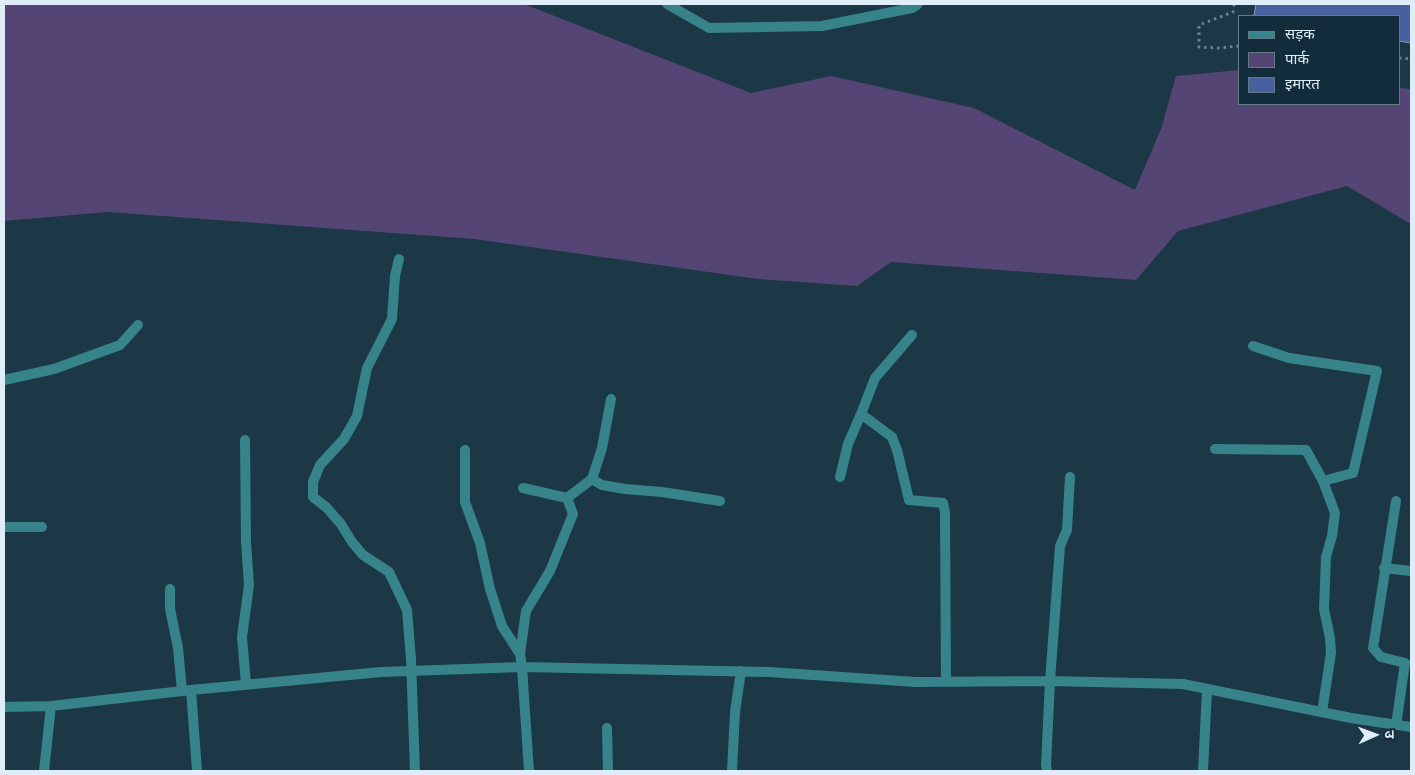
<!DOCTYPE html>
<meta charset="utf-8">
<style>
body{margin:0}
#map{position:relative;width:1415px;height:775px;overflow:hidden;background:#1c3746;font-family:"Public Sans","Noto Sans Devanagari",sans-serif}
canvas{display:block}
.frame{position:absolute;inset:0;border:5px solid #deedf7;pointer-events:none}
.legend{position:absolute;left:1238px;top:15px;width:162px;height:90px;box-sizing:border-box;background:#122c3b;border:1px solid #647986;margin:0;padding:6px 9px;list-style:none;font-size:15px;color:#deedf7}
.legend li{display:flex;align-items:center;gap:10px;height:25px}
.legend b{width:25px;border:1px solid #647986}
.north{position:absolute;left:1350px;top:710px;width:50px;height:50px;-webkit-text-stroke:4px #122c3b;paint-order:stroke;rotate:88deg;font-size:14px;font-weight:700;line-height:20px;text-align:center;color:#deedf7}
.north::after{content:'';display:block;margin:auto;width:18px;height:22px;background:#deedf7;clip-path:polygon(50% 0,100% 100%,50% 72%,0 100%)}
</style>
<div id="map">
<canvas width="1415" height="775"></canvas>
<div class="frame"></div>
<ul class="legend">
<li><b style="height:6px;background:#37838a"></b>सड़क</li>
<li><b style="height:14px;background:#554574"></b>पार्क</li>
<li><b style="height:14px;background:#4860a0"></b>इमारत</li>
</ul>
<div class="north">उ</div>
</div>
<script>
const context = document.querySelector('canvas').getContext('2d');
context.lineJoin = 'round';
function fillPath(path, color) { context.fillStyle = color; context.fill(path, 'evenodd'); }
const toPath = rows => new Path2D(rows.map(r => 'M' + r).join(''));
function strokePath(path, color, width, dash) { context.strokeStyle = color; context.lineWidth = width; context.lineCap = dash ? 'butt' : 'round'; context.setLineDash(dash || []); context.stroke(path); }
const green = toPath([
 [4,4,524,4,751,93,831,76,974,108,1135,190,1161,129,1176,76,1239,70,1239,104,1399,104,1399,88,1411,89,1411,224,1347,186,1178,231,1136,280,891,262,857,286,758,279,474,239,108,212,4,221]
]);
const building = toPath([
 [1256,4,1411,4,1411,43,1399,41,1399,16,1254,16,1256,4]
]);
const path = toPath([
 [1234,4,1233,12,1199,25,1199,47,1218,48,1239,46],
 [1399,58,1411,59]
]);
const service = toPath([
 [667,4,709,28,822,26,912,8,918,4],
 [607,728,608,771]
]);
const minor = toPath([
 [399,259,395,276,392,319,367,368,357,416,344,439,320,465,313,482,313,497,326,507,341,524,352,542,363,555,389,572,407,610,411,659,415,771],
 [1253,346,1289,358,1377,371,1353,473,1323,481],
 [4,380,54,369,120,345,138,325],
 [861,414,875,378,912,335],
 [245,440,246,542,249,585,242,637,246,684],
 [1215,449,1306,450,1323,481,1335,513,1332,536,1326,557,1324,609,1330,638,1331,653,1322,712],
 [465,450,465,502,480,543,490,589,502,626,520,654],
 [840,477,848,444,861,414,892,437,897,450,909,500,943,503,945,512,946,682],
 [592,479,602,485,625,489,662,492,720,501],
 [523,488,567,498,573,514,550,571,526,611,520,654,522,667,529,771],
 [567,498,592,479,602,448,611,399],
 [1396,501,1373,648,1381,657,1405,663,1396,725],
 [4,527,42,527],
 [1384,568,1411,571],
 [170,589,170,609,178,648,182,691],
 [191,690,197,771],
 [4,707,51,706,191,690,381,672,522,667,769,672,915,682,1050,681,1183,684,1351,718,1411,727],
 [44,771,51,706],
 [732,771,735,712,741,671],
 [1047,771,1046,765,1050,681,1060,546,1067,530,1070,477],
 [1203,771,1207,689]
]);
fillPath(green, '#554574');
fillPath(building, '#4860a0');
strokePath(building, '#8e9ab5', 1);
strokePath(path, '#6c828f', 3, [2.5, 4]);
strokePath(service, '#37838a', 10);
strokePath(minor, '#37838a', 10);
</script>
